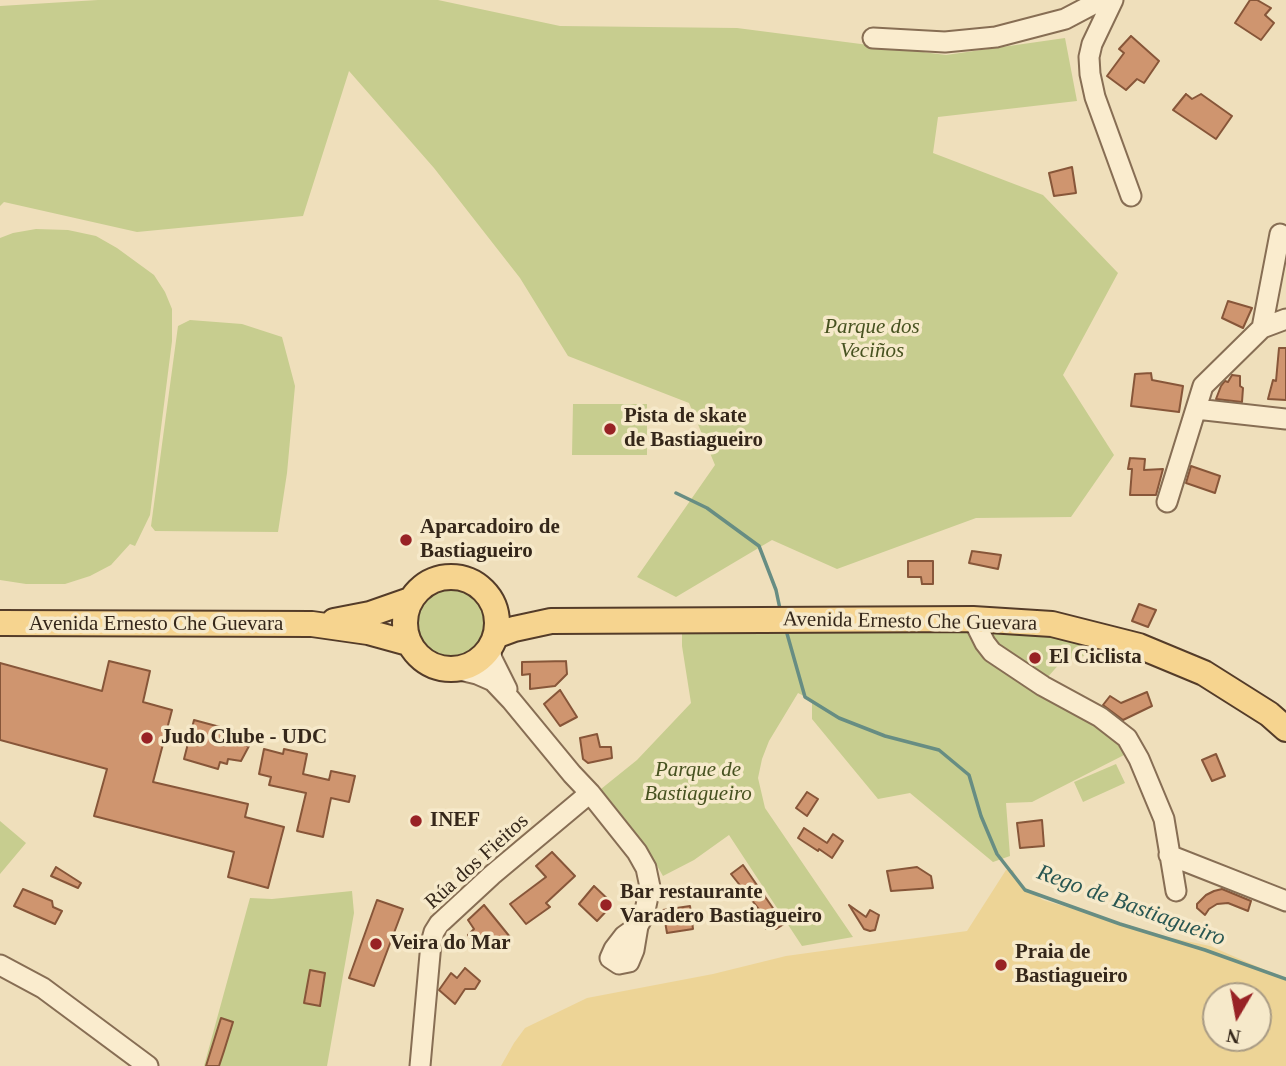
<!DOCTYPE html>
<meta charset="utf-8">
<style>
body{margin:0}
#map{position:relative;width:1286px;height:1066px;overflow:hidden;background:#efdfbb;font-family:"Times New Roman",serif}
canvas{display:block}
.north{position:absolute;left:1202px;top:982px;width:70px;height:70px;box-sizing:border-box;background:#f6e9ca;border:2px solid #a99b84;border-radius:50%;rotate:190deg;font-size:19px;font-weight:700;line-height:28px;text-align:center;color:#35271a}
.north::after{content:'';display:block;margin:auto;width:24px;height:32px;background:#982225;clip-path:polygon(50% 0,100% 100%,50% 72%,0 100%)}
</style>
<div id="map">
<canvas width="1286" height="1066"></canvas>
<div class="north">N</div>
</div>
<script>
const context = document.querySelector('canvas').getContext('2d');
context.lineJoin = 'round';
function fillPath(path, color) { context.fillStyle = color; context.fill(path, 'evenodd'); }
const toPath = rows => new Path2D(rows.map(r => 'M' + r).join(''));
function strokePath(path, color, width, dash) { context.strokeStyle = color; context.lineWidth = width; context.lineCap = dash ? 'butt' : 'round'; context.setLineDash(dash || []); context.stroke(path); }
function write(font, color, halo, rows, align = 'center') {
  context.font = font + ' "Times New Roman",serif'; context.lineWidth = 7; context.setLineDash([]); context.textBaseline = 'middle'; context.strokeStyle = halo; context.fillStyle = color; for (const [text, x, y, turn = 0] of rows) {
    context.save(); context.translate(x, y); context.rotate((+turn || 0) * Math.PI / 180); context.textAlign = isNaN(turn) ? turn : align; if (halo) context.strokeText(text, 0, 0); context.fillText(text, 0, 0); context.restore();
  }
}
const green = toPath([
 [98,0,438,0,560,26,737,28,946,55,1065,38,1077,101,938,117,933,153,1043,195,1118,273,1063,375,1114,455,1071,517,976,518,837,569,772,540,676,597,637,577,715,465,689,403,568,356,520,278,434,168,349,71,303,216,137,232,4,202,0,206,0,6],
 [36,229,68,230,96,236,117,248,154,275,165,292,172,309,172,341,150,515,135,546,130,544,111,565,90,576,65,584,26,584,0,580,0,238,13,233],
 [190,320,242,324,282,337,295,386,287,473,278,532,155,531,151,526,178,326],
 [573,404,647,404,647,455,572,455],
 '413 623a38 38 0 1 1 76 0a38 38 0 1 1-76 0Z',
 [682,626,1041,632,1097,643,1093,655,1076,657,1061,662,1047,678,1127,728,1126,754,1032,802,1006,803,1010,856,993,862,910,793,878,799,812,719,812,700,798,693,769,741,762,759,758,778,765,808,853,937,802,946,729,835,694,860,663,876,645,845,601,789,637,760,691,703,682,646],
 [1116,764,1125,783,1083,802,1074,782],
 [0,821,26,843,0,874],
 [352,891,354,913,327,1066,204,1066,250,898,272,899]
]);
const sand = toPath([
 [1006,870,1013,870,1019,883,1043,900,1172,938,1210,946,1286,979,1286,1066,501,1066,514,1043,525,1028,587,998,713,974,786,956,967,931],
 [1216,996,1258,996,1258,1038,1216,1038]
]);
const stream = toPath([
 [676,493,707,508,759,546,776,590,780,609],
 [786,630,805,697,839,718,885,736,939,750,969,775,981,816,997,854,1025,890,1120,924,1205,950,1286,979]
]);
const building = toPath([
 [1250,0,1257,0,1271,8,1265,15,1274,23,1261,40,1235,23,1250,0],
 [1131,36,1159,61,1144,83,1137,79,1126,90,1107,76,1124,53,1119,49,1131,36],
 [1186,94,1192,99,1201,94,1232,116,1216,139,1173,110,1186,94],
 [1072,167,1076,193,1054,196,1049,173,1072,167],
 [1228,301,1252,308,1243,328,1222,318,1228,301],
 [1279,348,1286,348,1286,400,1268,399,1273,380,1276,381,1279,348],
 [1151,373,1152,380,1183,386,1179,412,1131,406,1135,374,1151,373],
 [1232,375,1240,376,1240,386,1243,388,1242,402,1216,399,1221,386,1225,381,1228,382,1232,375],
 [1130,458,1145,459,1144,470,1163,469,1156,495,1130,495,1132,469,1128,469,1130,458],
 [1191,466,1220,476,1215,493,1186,483,1191,466],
 [972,551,1001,555,998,569,969,563,972,551],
 [908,561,933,561,933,584,922,584,921,577,908,577,908,561],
 [1139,604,1156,610,1148,627,1132,621,1139,604],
 [109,661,150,671,143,702,172,710,153,782,248,804,245,817,284,827,268,888,228,877,234,852,94,816,107,769,0,740,0,663,102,691,109,661],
 [566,661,567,674,555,686,530,689,530,674,522,675,522,662,566,661],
 [560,690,577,717,560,726,544,704,560,690],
 [1147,692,1152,706,1123,720,1103,705,1110,696,1121,703,1147,692],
 [194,720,250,735,247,746,249,746,241,761,228,759,227,764,220,762,218,769,184,759,194,720],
 [597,734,600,747,611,747,612,758,588,763,583,759,580,738,597,734],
 [264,749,283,754,284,749,307,754,303,774,329,780,331,771,355,776,349,802,331,798,323,837,297,831,306,793,269,785,271,777,259,774,264,749],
 [1216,754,1225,776,1212,781,1202,760,1216,754],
 [807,792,818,799,807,816,796,808,807,792],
 [1042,820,1044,846,1020,848,1017,823,1042,820],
 [804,828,827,843,833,834,843,841,832,858,819,849,818,851,798,838,804,828],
 [552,852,575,876,546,903,550,907,526,924,510,904,546,877,536,866,552,852],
 [743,865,784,924,776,929,773,926,766,929,762,913,731,874,743,865],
 [56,867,81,883,78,888,51,876,56,867],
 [917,867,931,876,933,888,891,891,887,871,917,867],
 [594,886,613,904,597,921,579,904,594,886],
 [23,889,52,901,53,907,62,911,55,924,14,906,23,889],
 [1222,889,1251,901,1248,911,1228,903,1217,904,1209,909,1205,915,1197,908,1197,904,1206,895,1214,891,1222,889],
 [377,900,403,909,374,986,349,978,377,900],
 [484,905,510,937,497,949,489,940,479,948,468,935,474,929,468,920,484,905],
 [849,905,866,917,870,910,879,915,875,930,870,931,864,929,849,905],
 [690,906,693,929,667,933,663,910,690,906],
 [465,968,480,981,475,989,465,989,455,1004,439,990,451,973,457,978,465,968],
 [310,970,325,973,320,1006,304,1003,310,970],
 [221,1018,233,1022,224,1051,219,1066,206,1066,221,1018]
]);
const minor = toPath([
 [1113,0,1092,44,1089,57,1090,74,1095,97,1131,196],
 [873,38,945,42,996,37,1065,19,1101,0],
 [1262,328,1280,234],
 [1196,409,1286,419],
 [1167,502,1203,386,1262,328,1286,319],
 [973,619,985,643,992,652,1043,686,1100,717,1127,738,1139,759,1164,819,1176,891],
 [490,647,492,659,507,689],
 [456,669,477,674,493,681,511,700,572,774,590,793,637,852,646,868,650,887,644,915,638,926,634,950,629,962,619,964,610,958,614,949,624,936,638,926],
 [1169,855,1286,901],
 [0,965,43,988,148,1066],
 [420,1066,431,943,434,932,439,924,492,875,590,793]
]);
const major = toPath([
 '405 623a46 46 0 1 1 92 0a46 46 0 1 1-92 0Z',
 [334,621,370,614,410,600],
 [0,623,312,624,368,632,408,643],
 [495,636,514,629,551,621,973,619,1052,624,1139,646,1204,673,1269,714,1286,729]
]);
const markers = [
 [610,429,7,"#982225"],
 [406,540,7,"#982225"],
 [1035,658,7,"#982225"],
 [147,738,7,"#982225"],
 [416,821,7,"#982225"],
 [606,905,7,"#982225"],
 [376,944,7,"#982225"],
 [1001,965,7,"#982225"]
];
const parkNames = [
 ["Parque dos",872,327],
 ["Veciños",872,351],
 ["Parque de",698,770],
 ["Bastiagueiro",698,794]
];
const poiNames = [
 ["Pista de skate",624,417],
 ["de Bastiagueiro",624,441],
 ["Aparcadoiro de",420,528],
 ["Bastiagueiro",420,552],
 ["El Ciclista",1049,658],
 ["Judo Clube - UDC",161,738],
 ["INEF",430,821],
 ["Bar restaurante",620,893],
 ["Varadero Bastiagueiro",620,917],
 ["Veira do Mar",390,944],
 ["Praia de",1015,953],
 ["Bastiagueiro",1015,977]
];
const streetNames = [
 ["Avenida Ernesto Che Guevara",910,622,1],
 ["Avenida Ernesto Che Guevara",156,624],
 ["Rúa dos Fieitos",477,862,-42]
];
const waterNames = [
 ["Rego de Bastiagueiro",1131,906,20]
];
fillPath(green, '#c7cd8f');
fillPath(sand, '#edd496');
strokePath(stream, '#678d83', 3.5);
fillPath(building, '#cf956f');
strokePath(building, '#875639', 2);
strokePath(minor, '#876e54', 23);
strokePath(major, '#543c29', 28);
strokePath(minor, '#faecce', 19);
strokePath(major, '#f6d48f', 24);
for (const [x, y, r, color] of markers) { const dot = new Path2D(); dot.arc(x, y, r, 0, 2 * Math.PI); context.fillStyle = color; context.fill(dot); strokePath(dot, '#f6e9ca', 2.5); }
write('italic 21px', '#475220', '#f6e9ca', parkNames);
write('bold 21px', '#35271a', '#f6e9ca', poiNames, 'left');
write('21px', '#35271a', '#f6e9ca', streetNames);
write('italic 23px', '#285652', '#f6e9ca', waterNames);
</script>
